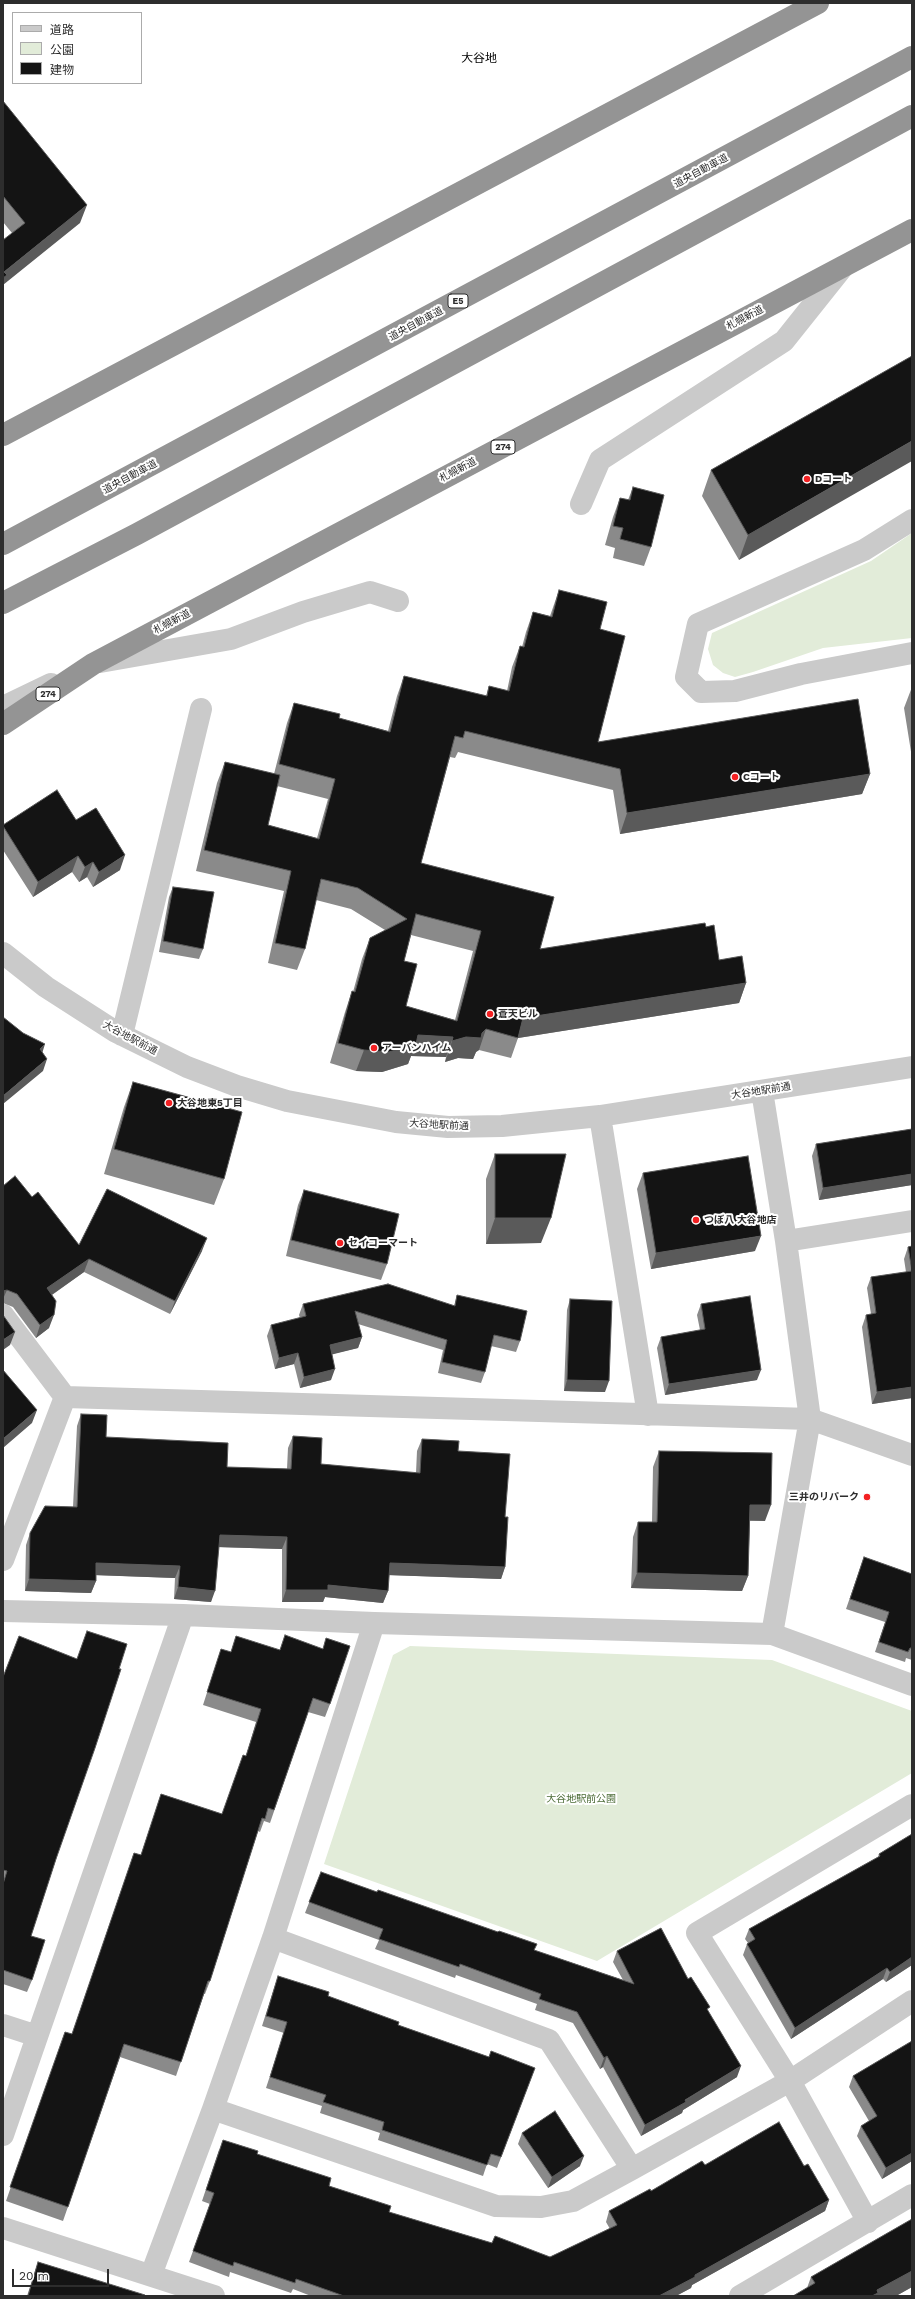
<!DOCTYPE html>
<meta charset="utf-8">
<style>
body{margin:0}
#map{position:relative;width:915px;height:2299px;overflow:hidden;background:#fff;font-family:"Work Sans","Noto Sans JP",sans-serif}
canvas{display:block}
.frame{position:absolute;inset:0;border:4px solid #2d2d2d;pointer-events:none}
.legend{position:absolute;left:12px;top:12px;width:130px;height:72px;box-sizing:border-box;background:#fff;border:1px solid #ababab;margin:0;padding:5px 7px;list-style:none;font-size:12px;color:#2d2d2d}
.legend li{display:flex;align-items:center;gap:8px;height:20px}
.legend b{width:20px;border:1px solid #ababab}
.scale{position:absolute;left:12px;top:2269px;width:97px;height:18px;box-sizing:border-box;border:2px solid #2d2d2d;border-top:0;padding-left:5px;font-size:12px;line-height:14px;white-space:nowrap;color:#2d2d2d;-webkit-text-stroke:3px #fff;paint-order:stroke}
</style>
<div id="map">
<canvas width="915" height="2299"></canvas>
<div class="frame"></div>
<ul class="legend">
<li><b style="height:5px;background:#cacaca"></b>道路</li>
<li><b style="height:11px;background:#e2ecd9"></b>公園</li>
<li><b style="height:11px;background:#141414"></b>建物</li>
</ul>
<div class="scale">20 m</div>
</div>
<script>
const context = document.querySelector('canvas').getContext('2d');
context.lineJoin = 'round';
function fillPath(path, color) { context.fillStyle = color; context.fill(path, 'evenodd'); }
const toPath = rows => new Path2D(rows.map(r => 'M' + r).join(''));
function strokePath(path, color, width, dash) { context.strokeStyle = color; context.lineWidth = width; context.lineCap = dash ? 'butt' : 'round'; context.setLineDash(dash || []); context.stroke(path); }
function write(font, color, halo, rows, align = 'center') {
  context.font = font + ' "Work Sans","Noto Sans JP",sans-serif'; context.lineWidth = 4; context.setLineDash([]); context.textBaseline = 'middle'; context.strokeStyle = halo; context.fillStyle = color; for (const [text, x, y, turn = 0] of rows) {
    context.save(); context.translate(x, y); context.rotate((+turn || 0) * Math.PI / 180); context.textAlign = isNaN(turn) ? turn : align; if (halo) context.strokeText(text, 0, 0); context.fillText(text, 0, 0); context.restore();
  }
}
const green = toPath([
 [912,533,912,638,823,648,753,672,735,677,723,673,713,665,708,649,712,633,871,561],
 [410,1646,772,1660,912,1711,912,1773,597,1961,324,1864,393,1655]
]);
const minor = toPath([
 [581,504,600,460,784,341,843,267],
 [912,520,864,550,698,624,686,677,701,692,735,691,801,674,912,653],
 [100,662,231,639,303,612,370,592,398,601],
 [3,707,51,684],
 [3,953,46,987,116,1032,187,1067,237,1086,287,1101,396,1122,448,1127,502,1126,600,1116,912,1067],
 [122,1035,201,709],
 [762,1091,786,1241,810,1419,772,1634],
 [600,1116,648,1415],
 [786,1241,912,1221],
 [3,1315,65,1397,810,1419,912,1455],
 [3,1560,65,1397],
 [3,1611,183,1615,374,1623,772,1634,912,1685],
 [273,1938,549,2040,632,2169],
 [3,2025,37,2036],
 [213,2109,496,2206,541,2207,573,2201,632,2169,790,2081,912,2001],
 [3,2135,183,1615],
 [868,2222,790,2081,697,1933,912,1805],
 [3,2228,214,2296],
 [151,2275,213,2109,273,1938,374,1623],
 [740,2296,912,2195]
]);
const highway = toPath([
 [3,435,818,3],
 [3,544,912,57],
 [3,603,137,534,912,116],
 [3,724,93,664,912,230]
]);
const wall = toPath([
 [3,101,80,223,12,233,3,222],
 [912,356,739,560,702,496,711,470],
 [633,487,651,547,644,566,613,558,615,548,605,545,613,517,620,498,628,500],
 [559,590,600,629,598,742,870,774,862,794,620,834,613,790,458,752,455,758,450,757,421,863,540,949,706,927,719,960,746,983,739,1003,518,1038,511,1058,479,1050,476,1052,473,1059,458,1058,445,1062,446,1057,411,1056,408,1064,382,1072,356,1071,330,1063,345,1012,352,991,353,992,362,959,370,938,385,930,351,909,316,900,305,949,297,970,268,963,284,891,196,871,217,783,225,762,274,774,287,723,294,703,339,718,388,731,397,696,404,676,486,696,489,686,507,691,512,667,520,646,522,647,526,632,533,612,550,616],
 [277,786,328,799,317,838,268,825],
 [411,935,473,951,455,1020,406,1006,404,961],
 [912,687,912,758,904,708],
 [76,820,120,870,93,887,87,877,79,882,72,872,33,897,3,850,3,825],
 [173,887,203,949,199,959,159,952,169,897],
 [133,1082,224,1179,214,1205,104,1174,124,1107],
 [912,1129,912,1185,819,1200,812,1156,816,1144],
 [495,1154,541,1243,486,1244,486,1179],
 [643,1173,755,1251,651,1269,637,1189],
 [3,1186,32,1197,79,1245,202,1251,170,1314,84,1272,52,1295,49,1328,36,1338,13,1307,3,1303],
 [304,1190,387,1264,381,1280,286,1256,298,1205],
 [912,1246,912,1398,872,1404,862,1327,866,1315,871,1314,867,1288,871,1277,906,1272,904,1259,908,1247],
 [457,1295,520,1341,516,1352,491,1346,485,1372,481,1383,438,1373,443,1350,358,1324,362,1337,358,1348,332,1354,331,1380,300,1388,294,1364,275,1369,267,1336,271,1325,300,1318,299,1315,303,1304,454,1306],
 [570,1299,605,1392,564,1391,567,1310],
 [701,1304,757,1380,665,1395,657,1348,661,1337,700,1330,697,1315],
 [81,1414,106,1437,227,1467,287,1469,288,1448,293,1436,321,1464,416,1473,417,1451,422,1439,458,1451,505,1517,505,1567,501,1579,389,1575,388,1591,383,1603,325,1597,323,1602,282,1602,282,1549,219,1547,211,1602,174,1599,175,1578,96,1575,96,1581,91,1593,25,1591,26,1545,30,1533,73,1507,77,1426],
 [659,1451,765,1521,750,1521,748,1576,742,1591,631,1588,633,1537,638,1522,652,1522,653,1467],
 [864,1557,912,1574,912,1660,906,1658,905,1662,875,1652,885,1622,846,1609],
 [87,1631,56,1859,31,1936,32,1980,27,1992,3,1984,3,1677,77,1659],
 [236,1636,330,1704,325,1717,308,1712,270,1823,264,1821,260,1832,258,1831,210,1981,205,1994,204,1994,176,2076,120,2057,63,2221,6,2201,65,2032,72,2034,134,1853,141,1855,161,1794,222,1814,246,1756,256,1722,203,1705,221,1649,231,1652],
 [912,1834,912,1965,886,1982,883,1979,791,2039,743,1955,747,1944,748,1943,745,1939,749,1929,878,1857,879,1854],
 [321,1872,534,1950,623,1980,613,1962,617,1951,688,1979,708,2011,737,2077,683,2110,682,2113,641,2136,603,2067,600,2069,573,2023,535,2010,537,2004,456,1975,455,1978,375,1949,379,1940,305,1913],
 [278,1976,398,2025,489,2057,535,2068,497,2168,487,2164,483,2176,378,2140,380,2133,320,2113,322,2106,266,2088,284,2033,262,2026],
 [912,2041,912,2161,882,2179,857,2136,861,2126,869,2121,849,2087,853,2076],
 [522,2133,580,2166,548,2188,518,2144],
 [219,2150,257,2154,329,2186,389,2212,492,2243,550,2257,610,2229,606,2222,609,2211,651,2191,705,2165,804,2166,829,2200,825,2211,692,2285,691,2288,676,2296,311,2296,293,2289,291,2293,230,2272,229,2277,189,2262,210,2204,202,2201],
 [912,2219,912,2287,896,2296,807,2288,811,2277],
 [38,2262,145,2296,27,2296]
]);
const shadedWall = toPath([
 [87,205,80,223,3,285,3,274,4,272],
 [912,441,912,461,739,560,748,535],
 [870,774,862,794,620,834,627,813],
 [125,855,120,870,93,887,99,872],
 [78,856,72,872,33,897,38,882],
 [93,862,87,877,79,882,85,867],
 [746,983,739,1003,518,1038,523,1018],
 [486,1029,479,1050,476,1052,473,1059,458,1058,445,1062,452,1041,482,1033],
 [418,1035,453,1037,446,1057,411,1056,408,1064,382,1072,356,1071,364,1050],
 [45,1044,41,1057,40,1049],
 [47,1059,43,1071,3,1104,3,1096],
 [912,1174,912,1185,819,1200,823,1188],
 [495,1218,551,1218,541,1243,486,1244],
 [761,1236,755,1251,651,1269,656,1253],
 [207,1238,202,1251,170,1314,175,1301],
 [89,1259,84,1272,43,1301,47,1288],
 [7,1290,3,1299,3,1291],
 [54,1315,49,1328,36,1338,40,1325],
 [15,1332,10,1345,3,1350,3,1340],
 [362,1337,358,1348,326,1356,330,1345],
 [298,1353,294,1364,275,1369,279,1358],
 [335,1369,331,1380,300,1388,304,1377],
 [761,1370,757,1380,665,1395,669,1384],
 [567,1380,609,1381,605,1392,564,1391],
 [912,1387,912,1398,872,1404,877,1392],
 [37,1410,32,1423,3,1448,3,1439],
 [750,1505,771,1505,765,1521,744,1520],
 [220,1535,287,1537,282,1549,216,1547],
 [96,1563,180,1566,175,1578,92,1575],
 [390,1563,505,1567,501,1579,386,1575],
 [637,1573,748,1576,742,1591,631,1588],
 [29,1579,96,1581,91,1593,25,1591],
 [328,1585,388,1591,383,1603,325,1597,323,1602,282,1602,286,1590],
 [178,1587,215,1591,211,1602,174,1599],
 [912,1957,912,1965,886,1982,890,1972],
 [887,1968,883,1979,791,2039,795,2028],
 [607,2056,603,2067,600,2069,604,2058],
 [741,2066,737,2077,683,2110,682,2113,641,2136,645,2125],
 [912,2153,912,2161,882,2179,886,2168],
 [584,2156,580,2166,548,2188,552,2177],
 [829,2200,825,2211,692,2285,691,2288,676,2296,659,2296,695,2275],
 [912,2271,912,2287,896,2296,872,2296,877,2290]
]);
const building = toPath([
 [3,101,87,205,4,272,7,275,3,278,3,240,25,223,3,196,3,101],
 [912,356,912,441,748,535,711,470,912,356],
 [633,487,664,495,651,547,620,539,623,528,613,526,620,498,630,500,633,487],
 [559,590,607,602,600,629,625,636,598,742,858,699,870,774,627,813,620,769,465,731,463,738,455,736,421,863,554,897,540,949,705,923,706,927,714,925,719,960,742,956,746,983,523,1018,518,1038,486,1029,482,1033,481,1038,466,1037,452,1041,453,1037,418,1035,416,1044,389,1052,364,1050,338,1043,352,991,355,992,370,938,407,919,358,888,321,879,305,949,275,943,291,871,204,850,225,762,280,775,268,825,319,839,335,779,279,764,294,703,340,714,339,718,390,732,404,676,487,696,489,686,509,691,520,646,524,647,533,612,552,617,559,590],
 [416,914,481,931,457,1021,406,1006,417,964,404,961,416,914],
 [57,790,76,820,96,808,125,855,99,872,93,862,85,867,78,856,38,882,3,826,3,825,57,790],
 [173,887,214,892,203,949,163,941,173,887],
 [3,1017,23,1033,45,1044,40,1049,47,1059,3,1096,3,1017],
 [133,1082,242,1112,224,1179,114,1149,133,1082],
 [912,1129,912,1174,823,1188,816,1144,912,1129],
 [495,1154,566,1154,551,1218,495,1218,495,1154],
 [748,1156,761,1236,656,1253,643,1173,748,1156],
 [15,1176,32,1197,38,1192,79,1245,107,1189,207,1238,175,1301,89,1259,47,1288,56,1301,54,1315,40,1325,17,1294,7,1290,3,1291,3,1186,15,1176],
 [304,1190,399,1214,387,1264,291,1240,304,1190],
 [912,1246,912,1271,908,1247,912,1246],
 [912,1271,912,1387,877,1392,866,1315,876,1313,871,1277,912,1271],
 [388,1284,455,1306,457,1295,527,1311,520,1341,494,1335,485,1372,442,1362,447,1340,355,1311,362,1337,330,1345,335,1369,304,1377,298,1353,279,1358,271,1325,306,1316,303,1304,388,1284],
 [750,1296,761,1370,669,1384,661,1337,705,1329,701,1304,750,1296],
 [570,1299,612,1301,609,1381,567,1380,570,1299],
 [3,1315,15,1332,3,1340,3,1315],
 [3,1370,37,1410,3,1439,3,1370],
 [81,1414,107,1415,106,1437,228,1443,227,1467,291,1469,293,1436,322,1438,321,1464,420,1473,422,1439,459,1441,458,1451,510,1454,505,1517,508,1517,505,1567,390,1563,388,1591,328,1585,328,1590,286,1590,287,1537,220,1535,215,1591,178,1587,180,1566,96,1563,96,1581,29,1579,30,1533,45,1506,77,1507,81,1414],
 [659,1451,772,1453,771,1505,750,1505,748,1576,637,1573,638,1522,657,1522,659,1451],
 [864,1557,912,1574,912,1648,910,1648,908,1652,879,1642,889,1612,850,1599,864,1557],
 [87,1631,127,1644,119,1669,121,1669,95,1748,56,1859,31,1936,45,1940,32,1980,3,1970,3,1884,7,1871,3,1870,3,1677,19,1636,77,1659,87,1631],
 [285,1635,323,1649,326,1638,350,1646,330,1704,313,1698,274,1810,268,1808,265,1819,262,1818,210,1981,208,1981,181,2062,124,2044,68,2207,10,2187,65,2032,72,2034,134,1853,141,1855,161,1794,222,1814,243,1755,246,1756,261,1709,207,1692,221,1649,231,1652,236,1636,280,1650,285,1635],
 [912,1834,912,1957,890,1972,887,1968,795,2028,747,1944,755,1939,749,1929,880,1856,879,1854,912,1834],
 [321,1872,377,1892,378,1890,498,1932,499,1931,537,1944,534,1950,634,1984,617,1951,661,1928,688,1979,691,1977,710,2007,707,2009,741,2066,685,2100,686,2102,645,2125,607,2056,604,2058,577,2012,539,1999,541,1994,460,1964,459,1967,379,1939,383,1929,309,1902,321,1872],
 [278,1976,329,1992,328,1996,399,2022,398,2025,489,2057,491,2051,535,2068,501,2157,491,2154,487,2165,382,2130,384,2122,323,2102,326,2095,270,2077,287,2022,266,2016,278,1976],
 [912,2041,912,2153,886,2168,861,2126,877,2116,853,2076,912,2041],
 [555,2111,584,2156,552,2177,522,2133,555,2111],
 [779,2122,804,2166,808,2164,829,2200,695,2275,695,2277,659,2296,344,2296,296,2279,295,2283,234,2262,233,2266,193,2251,214,2193,206,2190,223,2140,258,2151,257,2154,331,2178,329,2186,391,2206,389,2212,492,2243,495,2236,550,2257,617,2225,609,2211,650,2189,651,2191,702,2161,705,2165,779,2122],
 [912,2219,912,2271,877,2290,878,2293,872,2296,793,2296,815,2283,811,2277,912,2219],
 [38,2262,145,2295,145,2296,28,2296,38,2262]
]);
const markers = [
 [807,479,4,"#f32022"],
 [735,777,4,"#f32022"],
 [490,1014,4,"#f32022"],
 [374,1048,4,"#f32022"],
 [169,1103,4,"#f32022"],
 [696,1220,4,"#f32022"],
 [340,1243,4,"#f32022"],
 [867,1497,4,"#f32022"]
];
const shields = [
 [458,301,20],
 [503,447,24],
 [48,694,24]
];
const shieldNames = [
 ["E5",458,301],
 ["274",503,447],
 ["274",48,694]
];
const streetNames = [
 ["道央自動車道",701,171,-28],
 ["札幌新道",745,318,-28],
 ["道央自動車道",416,324,-28],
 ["札幌新道",458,470,-28],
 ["道央自動車道",130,477,-28],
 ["札幌新道",172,622,-28],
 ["大谷地駅前通",130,1038,28],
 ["大谷地駅前通",761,1091,-9],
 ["大谷地駅前通",439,1125,3]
];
const poiNames = [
 ["Dコート",815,479],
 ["Cコート",743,777],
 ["蒼天ビル",498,1014],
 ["アーバンハイム",382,1048],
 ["大谷地東5丁目",177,1103],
 ["つぼ八 大谷地店",704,1220],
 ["セイコーマート",348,1243],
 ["三井のリパーク",859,1497,"right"]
];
const parkNames = [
 ["大谷地駅前公園",581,1799]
];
const quarterNames = [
 ["大谷地",479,58]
];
fillPath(green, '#e2ecd9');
strokePath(minor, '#cacaca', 22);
strokePath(highway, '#949494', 22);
fillPath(wall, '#8a8a8a');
fillPath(shadedWall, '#5a5a5a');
fillPath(building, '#141414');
strokePath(building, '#5a5a5a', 1);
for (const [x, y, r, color] of markers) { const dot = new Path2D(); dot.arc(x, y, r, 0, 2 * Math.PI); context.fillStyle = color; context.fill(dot); strokePath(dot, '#fff', 1.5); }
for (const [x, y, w] of shields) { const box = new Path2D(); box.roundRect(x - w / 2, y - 7, w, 14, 3); context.fillStyle = '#fff'; context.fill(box); strokePath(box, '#2d2d2d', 1); }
write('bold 9px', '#2d2d2d', null, shieldNames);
write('10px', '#2d2d2d', '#fff', streetNames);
write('bold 10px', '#2d2d2d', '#fff', poiNames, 'left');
write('10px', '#4c6c37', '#fff', parkNames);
write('12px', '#000', '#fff', quarterNames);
</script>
